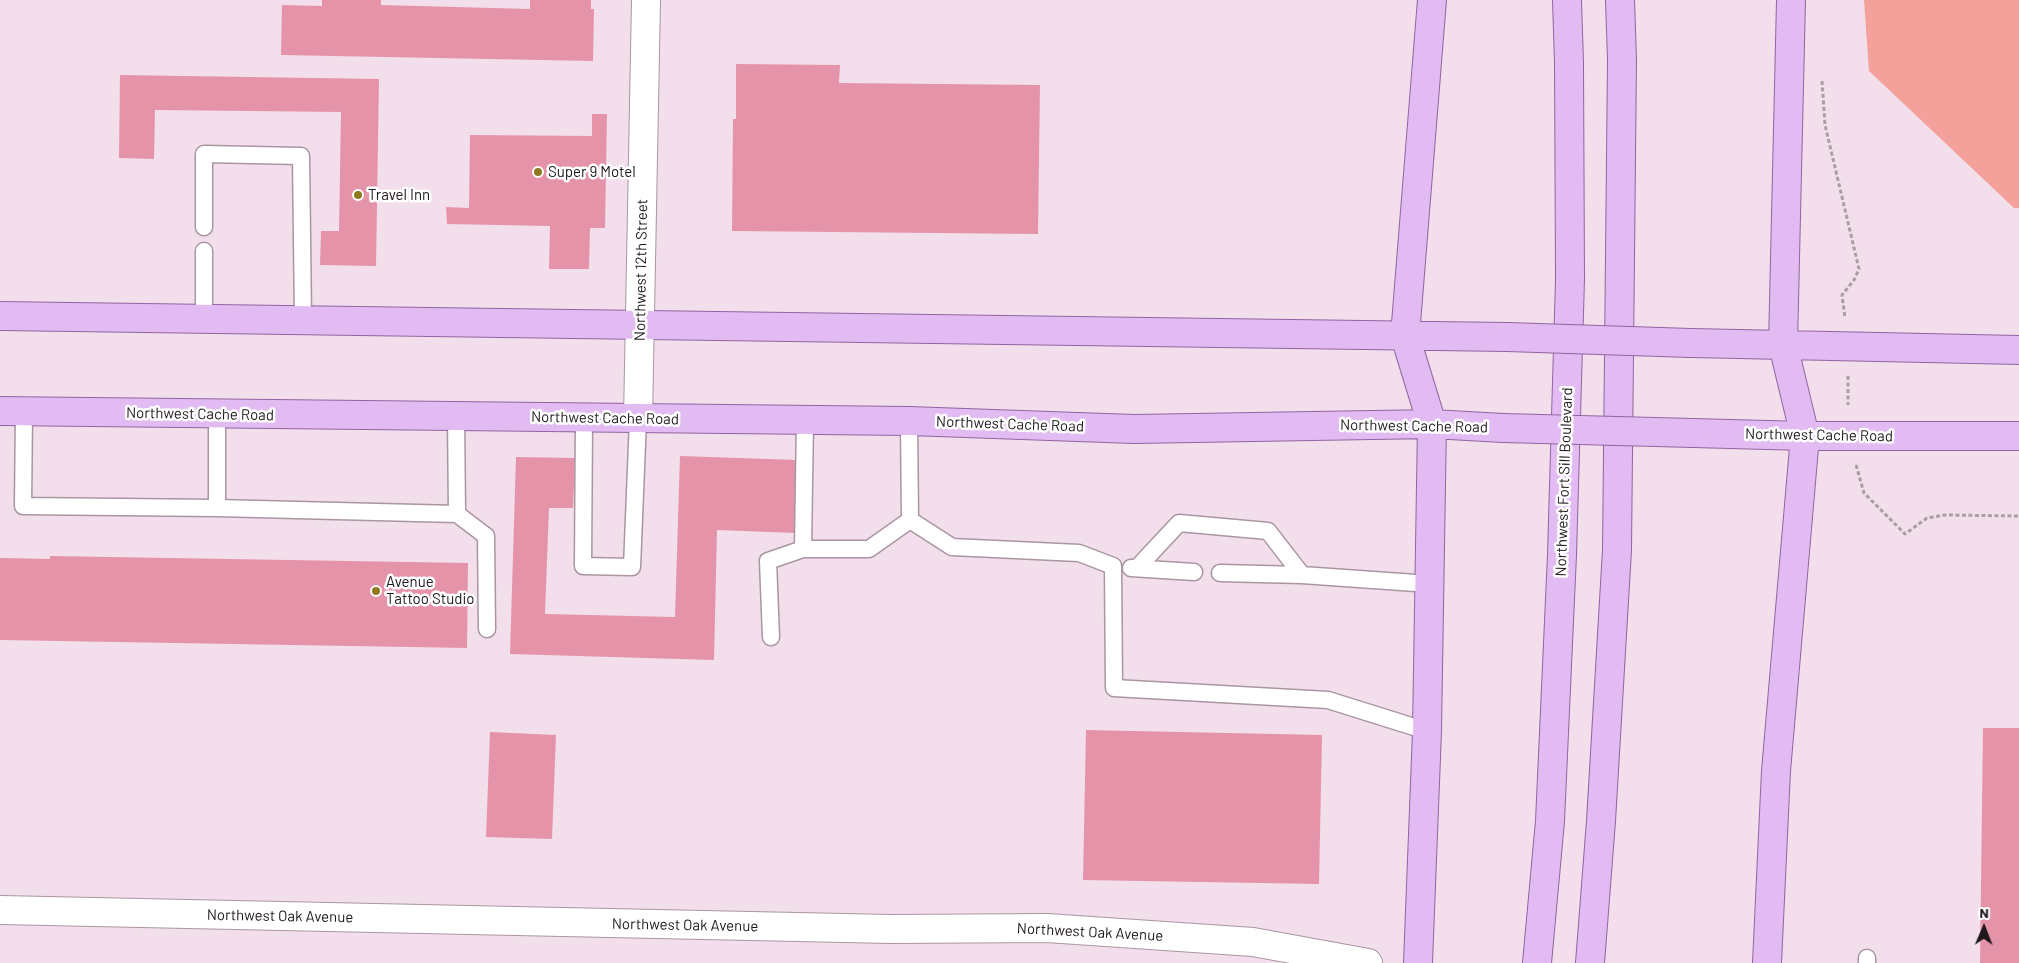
<!DOCTYPE html>
<style>
body{margin:0}
#map{position:relative;width:2019px;height:963px;overflow:hidden;background:#f2dfeb;font-family:Barlow,sans-serif}
canvas{display:block}
.north{position:absolute;left:1959px;top:903px;width:50px;height:50px;-webkit-text-stroke:4px #fff;paint-order:stroke;rotate:1deg;font-size:14px;font-weight:700;line-height:20px;text-align:center;color:#1e171c}
.north::after{content:'';display:block;margin:auto;width:18px;height:22px;background:#1e171c;clip-path:polygon(50% 0,100% 100%,50% 72%,0 100%)}
</style>
<div id="map">
<canvas width="2019" height="963"></canvas>
<div class="north">N</div>
</div>
<script>
const context = document.querySelector('canvas').getContext('2d');
context.lineJoin = 'round';
function fillPath(path, color) { context.fillStyle = color; context.fill(path, 'evenodd'); }
const toPath = rows => new Path2D(rows.map(r => 'M' + r).join(''));
function strokePath(path, color, width, dash) { context.strokeStyle = color; context.lineWidth = width; context.lineCap = dash ? 'butt' : 'round'; context.setLineDash(dash || []); context.stroke(path); }
function write(font, color, halo, rows, align = 'center') {
  context.font = font + ' Barlow,sans-serif'; context.lineWidth = 5; context.setLineDash([]); context.textBaseline = 'middle'; context.strokeStyle = halo; context.fillStyle = color; for (const [text, x, y, turn = 0] of rows) {
    context.save(); context.translate(x, y); context.rotate((+turn || 0) * Math.PI / 180); context.textAlign = isNaN(turn) ? turn : align; if (halo) context.strokeText(text, 0, 0); context.fillText(text, 0, 0); context.restore();
  }
}
const green = toPath([
 [1864,0,2019,0,2019,208,2014,208,1869,71]
]);
const building = toPath([
 [322,0,381,0,381,5,530,9,530,0,591,0,591,9,594,9,593,61,281,55,282,5,322,6],
 [736,64,840,65,839,83,1040,85,1038,234,732,231,733,119,736,119],
 [120,75,379,79,376,266,320,265,321,231,339,231,341,112,155,110,154,159,119,158],
 [592,114,607,114,605,228,590,228,589,269,549,269,550,226,447,224,446,207,469,208,470,135,592,136],
 [680,456,797,460,795,533,717,530,714,660,510,654,516,457,575,458,573,508,549,508,545,614,675,617],
 [50,556,468,563,467,648,0,640,0,558,50,559],
 [1983,728,2019,728,2019,963,1980,963],
 [1086,730,1322,735,1319,884,1083,880],
 [490,732,556,735,552,839,486,837]
]);
const path = toPath([
 [1822,81,1825,125,1859,269,1854,280,1842,295,1845,318],
 [1848,376,1848,405],
 [1856,465,1864,493,1905,534,1927,518,1945,515,2019,516]
]);
const lane = toPath([
 [204,227,204,154,301,156,303,320],
 [204,251,204,319],
 [24,412,23,506,217,508,457,514,456,416],
 [217,414,217,508],
 [584,418,583,566,632,567,638,419],
 [909,421,910,520,952,547,1079,553,1113,566,1114,688,1328,700,1427,731],
 [457,514,486,536,487,629],
 [803,549,869,549,910,520],
 [1131,568,1194,572],
 [1137,568,1179,523,1268,531,1302,575],
 [1220,573,1302,575,1430,584],
 [771,637,768,561,803,549,805,420],
 [1867,963,1867,958]
]);
const street = toPath([
 [638,419,646,0],
 [0,910,891,929,1047,928,1253,942,1368,963]
]);
const primary = toPath([
 [0,316,1507,337],
 [1691,343,2019,350],
 [0,411,909,421,1134,429,1432,424,1503,428],
 [1693,433,1805,436,2019,436],
 [1418,963,1427,731,1432,424,1405,336,1432,0],
 [1537,963,1550,821,1562,555,1570,279,1569,63,1567,0],
 [1590,963,1601,821,1617,550,1622,60,1620,0],
 [1767,963,1776,771,1805,436,1783,345,1791,0]
]);
const primaryBridge = toPath([
 [1507,337,1691,343],
 [1503,428,1693,433]
]);
const markers = [
 [538,172,5,"#8f791f"],
 [358,195,5,"#8f791f"],
 [376,591,5,"#8f791f"]
];
const poiNames = [
 ["Super 9 Motel",548,172],
 ["Travel Inn",368,195],
 ["Avenue",386,582],
 ["Tattoo Studio",386,599]
];
const streetNames = [
 ["Northwest 12th Street",641,270,-89],
 ["Northwest Cache Road",200,414,1],
 ["Northwest Cache Road",605,418,1],
 ["Northwest Cache Road",1010,424,2],
 ["Northwest Cache Road",1414,426,1],
 ["Northwest Cache Road",1819,435,1],
 ["Northwest Fort Sill Boulevard",1564,482,-88],
 ["Northwest Oak Avenue",280,916,1],
 ["Northwest Oak Avenue",685,925,1],
 ["Northwest Oak Avenue",1090,932,3]
];
fillPath(green, '#f3a19a');
fillPath(building, '#e593a9');
strokePath(lane, '#a996a2', 19);
strokePath(street, '#a996a2', 30);
strokePath(primary, '#9164a2', 30);
strokePath(path, '#ab9ca5', 3, [4, 2.5]);
strokePath(lane, '#fff', 16);
strokePath(street, '#fff', 28);
strokePath(primary, '#e2bbf2', 28);
strokePath(primaryBridge, '#9164a2', 30, []);
strokePath(primaryBridge, '#e2bbf2', 28);
for (const [x, y, r, color] of markers) { const dot = new Path2D(); dot.arc(x, y, r, 0, 2 * Math.PI); context.fillStyle = color; context.fill(dot); strokePath(dot, '#fff', 2); }
write('15px', '#1e171c', '#fff', poiNames, 'left');
write('15px', '#1e171c', '#fff', streetNames);
</script>
